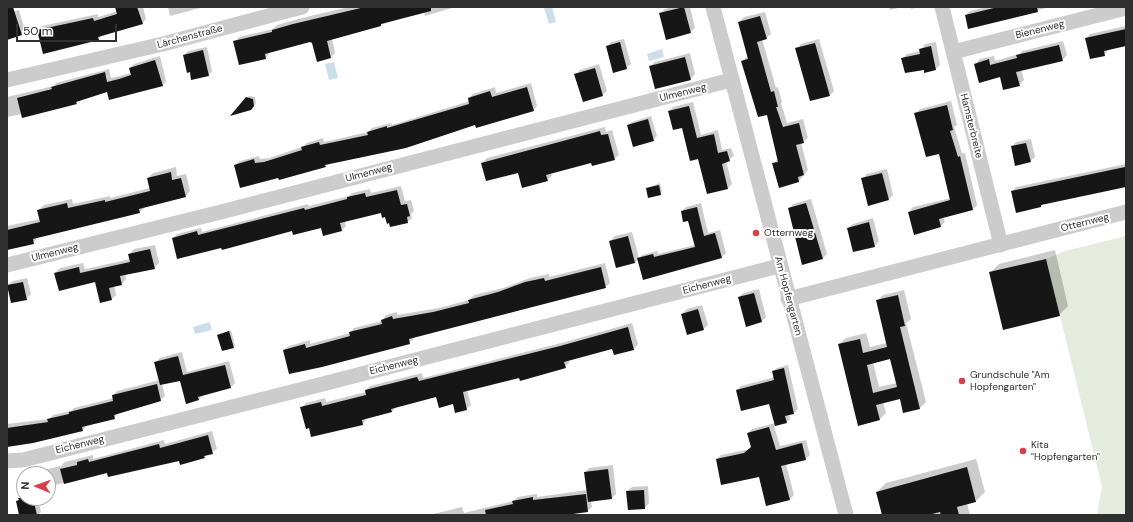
<!DOCTYPE html>
<meta charset="utf-8">
<style>
body{margin:0}
#map{position:relative;width:1133px;height:522px;overflow:hidden;background:#fff;font-family:"DM Sans",sans-serif}
canvas{display:block}
.frame{position:absolute;inset:0;border:8px solid #2f2f2f;pointer-events:none}
.north{position:absolute;left:16px;top:466px;width:40px;height:40px;box-sizing:border-box;background:#fff;border:1px solid #acacac;border-radius:50%;rotate:272deg;font-size:11px;font-weight:700;line-height:16px;text-align:center;color:#2f2f2f}
.north::after{content:'';display:block;margin:auto;width:14px;height:18px;background:#d83f4b;clip-path:polygon(50% 0,100% 100%,50% 72%,0 100%)}
.scale{position:absolute;left:16px;top:24px;width:101px;height:18px;box-sizing:border-box;border:2px solid #2f2f2f;border-top:0;padding-left:5px;font-size:12px;line-height:14px;white-space:nowrap;color:#2f2f2f;-webkit-text-stroke:3px #fff;paint-order:stroke}
</style>
<div id="map">
<canvas width="1133" height="522"></canvas>
<div class="frame"></div>
<div class="north">N</div>
<div class="scale">50 m</div>
</div>
<script>
const context = document.querySelector('canvas').getContext('2d');
context.lineJoin = 'round';
function fillPath(path, color) { context.fillStyle = color; context.fill(path, 'evenodd'); }
const toPath = rows => new Path2D(rows.map(r => 'M' + r).join(''));
function strokePath(path, color, width, dash) { context.strokeStyle = color; context.lineWidth = width; context.lineCap = dash ? 'butt' : 'round'; context.setLineDash(dash || []); context.stroke(path); }
function write(font, color, halo, rows, align = 'center') {
  context.font = font + ' "DM Sans",sans-serif'; context.lineWidth = 4; context.setLineDash([]); context.textBaseline = 'middle'; context.strokeStyle = halo; context.fillStyle = color; for (const [text, x, y, turn = 0] of rows) {
    context.save(); context.translate(x, y); context.rotate((+turn || 0) * Math.PI / 180); context.textAlign = isNaN(turn) ? turn : align; if (halo) context.strokeText(text, 0, 0); context.fillText(text, 0, 0); context.restore();
  }
}
const green = toPath([
 [1126,236,1126,515,1097,515,1102,487,1046,259,1065,251]
]);
const water = toPath([
 [546,7,552,7,556,22,549,24,544,8],
 [662,49,664,57,649,61,647,54],
 [334,62,338,78,329,80,325,64],
 [210,322,212,330,195,334,193,327]
]);
const shadow = toPath([
 [116,7,143,7,146,19,142,24,103,35,98,39,38,31,42,26,98,14,98,17,118,11],
 [168,7,204,7,170,16],
 [349,7,455,7,425,16,424,12,332,39,335,53,331,57,318,61,313,43,310,41,270,52,266,58,240,64,235,42,239,37,273,29,277,25,298,19],
 [673,7,690,7,695,28,690,32,660,14,665,9],
 [889,7,902,7,890,10],
 [911,7,919,7,911,9],
 [987,7,1050,7,969,28,966,15,970,11],
 [19,10,25,31,21,35,7,39,7,14],
 [765,12,771,34,766,38,762,39,776,88,778,87,782,102,781,103,787,123,803,119,808,138,801,143,808,170,799,181,774,163,778,159,767,114,742,61,748,56,739,22,744,17],
 [1126,26,1126,44,1109,49,1104,55,1086,39,1090,34],
 [624,39,631,64,626,68,607,47,611,42],
 [819,39,834,91,830,95,797,49,801,44],
 [1063,41,1067,55,1062,60,1021,69,1024,80,1019,85,975,64,980,59,994,56,995,61,1019,54,1022,51],
 [936,42,940,65,936,69,924,68,903,58,907,54,921,51,925,44],
 [207,47,212,71,209,75,190,71,184,55,188,51],
 [690,53,695,74,691,79,650,66,655,62],
 [160,56,166,81,162,86,108,91,80,99,76,103,7,117,7,97,54,86,56,83,109,69,111,78,124,75,131,73,130,68,134,64],
 [599,64,607,91,602,95,576,75,580,70],
 [531,83,537,106,533,111,476,124,279,177,235,165,240,161,259,156,260,159,269,158,302,147,307,143,323,138,324,142,368,132,372,128,391,123,392,125,470,101,469,98,473,94,495,87,496,93],
 [249,96,255,97,256,103,253,107,233,114],
 [951,101,957,125,954,127,962,153,965,153,977,205,973,209,943,217,945,222,940,227,909,212,913,207,951,198,939,153,915,114,920,109],
 [693,102,701,135,718,130,722,150,731,148,734,156,726,161,732,184,728,188,698,158,683,127,669,111,673,107],
 [651,116,657,136,653,140,628,125,632,122],
 [605,127,606,132,612,130,619,155,614,159,592,162,551,173,552,176,547,180,482,163,487,158],
 [1031,139,1035,157,1030,161,1012,147,1016,142],
 [1126,164,1126,186,1044,203,1041,206,1012,192,1016,187],
 [176,167,177,176,186,174,190,191,185,197,145,207,140,212,38,237,33,243,7,249,7,226,40,219,38,210,44,205,72,199,73,204,110,196,110,198,150,188,148,178,153,173],
 [887,169,893,195,889,199,863,179,867,174],
 [660,183,662,192,660,194,647,188],
 [401,186,405,201,411,200,414,211,411,214,412,218,407,222,386,216,382,212,345,221,346,226,342,230,322,227,292,230,222,246,173,238,177,234,201,228,202,232,308,204,309,206,349,196,352,193,370,189,371,193],
 [811,199,827,254,822,259,789,209,793,204],
 [701,203,708,233,720,230,726,253,722,257,638,259,635,263,610,241,615,236,632,232,639,258,642,255,657,251,658,254,695,245,688,220,682,211,686,207],
 [873,218,879,241,875,246,848,228,853,224],
 [155,245,159,263,154,268,125,274,126,279,122,284,114,285,116,295,112,299,96,281,55,273,60,268,83,263,85,269,131,259,130,254,134,249],
 [1055,250,1068,306,1059,315,990,273,999,264],
 [605,263,610,283,605,287,413,336,414,338,409,343,284,350,289,346,310,340,310,344,350,333,354,328,382,321,386,315,397,312,397,315,439,308,469,300,474,295,503,288,530,278,549,274,549,277],
 [27,278,31,294,26,299,8,285,13,281],
 [759,289,766,317,762,321,746,325,739,297,743,293],
 [904,290,911,319,906,323,926,402,919,409,901,398,883,402,886,413,880,419,839,344,846,338,866,333,870,347,887,343,877,301,883,295],
 [891,358,897,383,879,387,873,362],
 [702,305,708,325,703,329,682,314,687,309],
 [632,323,638,344,634,349,613,347,569,360,569,363,565,367,467,390,471,405,466,409,437,396,396,407,392,412,367,418,363,424,302,408,306,403,325,398,326,402,366,392,366,390,370,386,422,373,423,378,565,342],
 [231,330,235,345,233,347,218,335],
 [182,352,187,372,229,361,235,383,231,387,203,395,199,399,181,379,162,384,165,396,160,400,118,413,114,418,87,425,83,430,7,446,7,424,49,419,53,415,71,411,74,408,114,398,113,396,117,391,160,380,156,362,160,358],
 [788,365,798,409,794,413,789,414,790,419,786,423,774,426,780,446,806,440,810,455,806,459,786,464,794,495,790,499,760,476,717,459,721,455,750,449,752,447,748,433,752,429,775,423,770,403,737,390,741,386,775,377,773,371,777,368],
 [212,431,217,449,204,457,180,459,107,472,51,486,51,489,48,492,48,474,26,474,61,466,65,462,93,455,93,459,164,440,165,444],
 [976,459,985,492,976,501,967,503,970,515,883,515,877,492,886,483],
 [613,465,616,494,612,498,591,501,592,507,587,511,565,515,429,515,462,507,464,513,513,501,518,497,537,494,537,497,587,490,585,473,589,468],
 [24,475,24,498,38,498,41,512,38,515,20,515,17,501,20,499,19,494,22,490,20,479],
 [648,486,649,503,645,508,627,491,632,487]
]);
const building = toPath([
 [7,7,13,7,22,35,7,40],
 [115,7,137,7,143,24,98,37,99,40,43,54,37,30,93,18,94,21,117,14],
 [365,7,431,7,431,11,381,24,381,26,327,41,331,58,317,62,312,43,310,42,265,54,266,59,239,65,233,41,272,32,272,30,293,24],
 [684,7,691,33,666,40,659,13],
 [998,7,1037,7,1038,12,968,29,965,15],
 [760,16,767,39,757,42,771,92,774,91,778,107,776,107,783,127,799,123,804,143,796,145,804,175,798,177,799,182,779,188,772,163,778,162,767,115,758,117,741,61,748,59,738,22],
 [1126,29,1126,46,1104,51,1105,56,1090,59,1085,38],
 [620,42,627,69,613,73,606,46],
 [815,43,830,96,810,101,795,48],
 [1059,45,1063,61,1016,72,1020,86,1003,90,1000,77,979,83,974,64,989,59,990,65,1017,58,1016,55],
 [931,46,936,70,924,73,924,70,905,73,901,58,920,54,919,49],
 [203,50,209,76,191,80,190,72,187,73,183,55],
 [685,57,691,80,655,89,649,66],
 [155,60,163,86,109,100,107,92,76,102,77,104,22,118,17,98,52,89,51,87,105,72,107,82,119,79,131,75,129,68],
 [595,68,603,96,583,102,574,74],
 [527,87,534,111,476,128,475,125,406,148,325,165,326,167,279,180,278,178,240,188,234,165,254,159,255,163,264,162,302,150,301,147,319,142,320,145,368,135,367,132,387,126,387,128,469,104,468,98,490,91,492,97],
 [246,97,253,99,254,106,251,110,230,116],
 [947,105,953,130,950,131,958,157,960,156,973,210,939,219,941,227,914,235,908,212,950,200,939,154,926,157,914,113],
 [689,106,697,138,714,134,718,153,727,151,730,161,722,164,728,189,707,194,698,159,690,161,682,128,673,130,668,111],
 [648,119,654,141,633,147,627,125],
 [600,131,601,135,608,134,615,160,592,166,591,163,546,175,548,181,522,188,518,173,486,181,481,163],
 [1026,143,1031,162,1015,166,1011,146],
 [1125,167,1126,187,1041,205,1041,207,1016,213,1011,191],
 [171,172,172,180,181,178,186,197,139,209,140,213,33,239,34,244,7,250,7,230,40,222,37,210,67,203,68,208,105,200,105,202,150,191,147,178],
 [882,173,889,200,868,206,861,178],
 [659,185,661,195,648,198,646,188],
 [397,190,401,205,407,204,410,216,407,217,408,223,390,227,389,223,387,224,385,217,382,218,381,213,340,223,342,231,323,236,321,228,293,235,292,231,222,250,221,248,177,259,172,238,197,231,198,235,304,208,305,210,347,199,347,197,365,193,366,197],
 [806,203,823,259,802,265,788,208],
 [697,207,704,236,715,233,722,258,643,280,637,258,653,254,654,257,695,247,688,221,683,222,681,211],
 [869,222,875,247,853,252,847,228],
 [628,236,635,263,616,268,609,241],
 [150,249,155,269,120,276,122,285,109,288,112,300,100,303,95,282,59,291,54,273,79,267,80,273,130,262,128,254],
 [1046,259,1060,316,1003,330,989,272],
 [601,267,606,288,409,339,410,344,322,367,289,374,283,350,305,344,306,348,350,336,349,332,382,324,381,320,392,316,393,319,433,312,469,303,468,300,498,292,525,282,544,278,545,281],
 [23,282,27,300,11,303,7,285],
 [754,293,762,322,746,327,738,297],
 [898,295,905,326,900,327,920,409,903,413,900,399,876,405,880,420,858,426,838,344,860,339,863,353,887,347,876,300],
 [890,359,897,387,873,393,867,365],
 [698,309,704,330,687,335,681,314],
 [628,327,634,350,614,355,612,349,564,362,566,368,520,381,519,378,463,392,467,410,455,413,453,404,439,408,436,397,391,409,392,412,362,420,363,425,341,430,311,437,309,428,306,429,300,407,321,402,322,406,366,395,365,390,417,377,419,381,560,346],
 [229,331,234,348,222,351,217,335],
 [178,356,183,375,225,365,231,388,198,397,199,400,186,404,180,381,160,385,154,362],
 [784,368,794,414,785,416,787,423,775,426,769,404,741,411,736,390,774,380,772,371],
 [157,384,161,401,114,415,115,419,82,427,83,431,33,443,7,447,7,428,48,422,47,419,69,414,69,412,113,401,112,395],
 [769,427,776,450,802,443,806,460,781,466,790,500,766,506,759,477,721,485,716,459,744,453,751,447,747,433],
 [208,435,213,454,204,456,205,458,180,465,179,461,108,477,107,473,64,484,60,469,77,465,77,462,88,459,89,462,159,444,160,448],
 [967,467,976,502,957,507,959,515,941,515,940,512,928,515,882,515,876,492],
 [608,469,612,499,588,502,584,472],
 [644,490,645,509,628,510,626,491],
 [586,494,588,512,573,514,574,515,486,515,485,510,513,504,512,501,533,497,533,500],
 [18,498,33,498,37,515,19,515,16,501,19,500]
]);
const minor = toPath([
 [713,7,846,515],
 [942,7,1001,245],
 [953,52,1126,8],
 [7,80,163,44,302,7],
 [7,265,221,212,731,80],
 [788,299,1126,212],
 [7,461,23,460,311,387,779,266]
]);
const markers = [
 [756,233,4,"#d83f4b"],
 [962,381,4,"#d83f4b"],
 [1023,451,4,"#d83f4b"]
];
const streetNames = [
 ["Bienenweg",1040,30,-14],
 ["Lärchenstraße",190,37,-15],
 ["Ulmenweg",683,93,-14],
 ["Hamsterbreite",971,126,76],
 ["Ulmenweg",369,173,-15],
 ["Otternweg",1085,223,-14],
 ["Ulmenweg",55,253,-14],
 ["Eichenweg",707,285,-15],
 ["Am Hopfengarten",788,296,75],
 ["Eichenweg",394,366,-14],
 ["Eichenweg",80,445,-14]
];
const poiNames = [
 ["Otternweg",764,233],
 ["Grundschule \"Am",970,375],
 ["Hopfengarten\"",970,387],
 ["Kita",1031,445],
 ["\"Hopfengarten\"",1031,457]
];
fillPath(green, '#e5ebde');
fillPath(water, '#ccdee9');
fillPath(shadow, '#0003');
fillPath(building, '#161616');
strokePath(minor, '#ccc', 15);
for (const [x, y, r, color] of markers) { const dot = new Path2D(); dot.arc(x, y, r, 0, 2 * Math.PI); context.fillStyle = color; context.fill(dot); strokePath(dot, '#fff', 1.5); }
write('10px', '#2f2f2f', '#fff', streetNames);
write('10px', '#2f2f2f', '#fff', poiNames, 'left');
</script>
